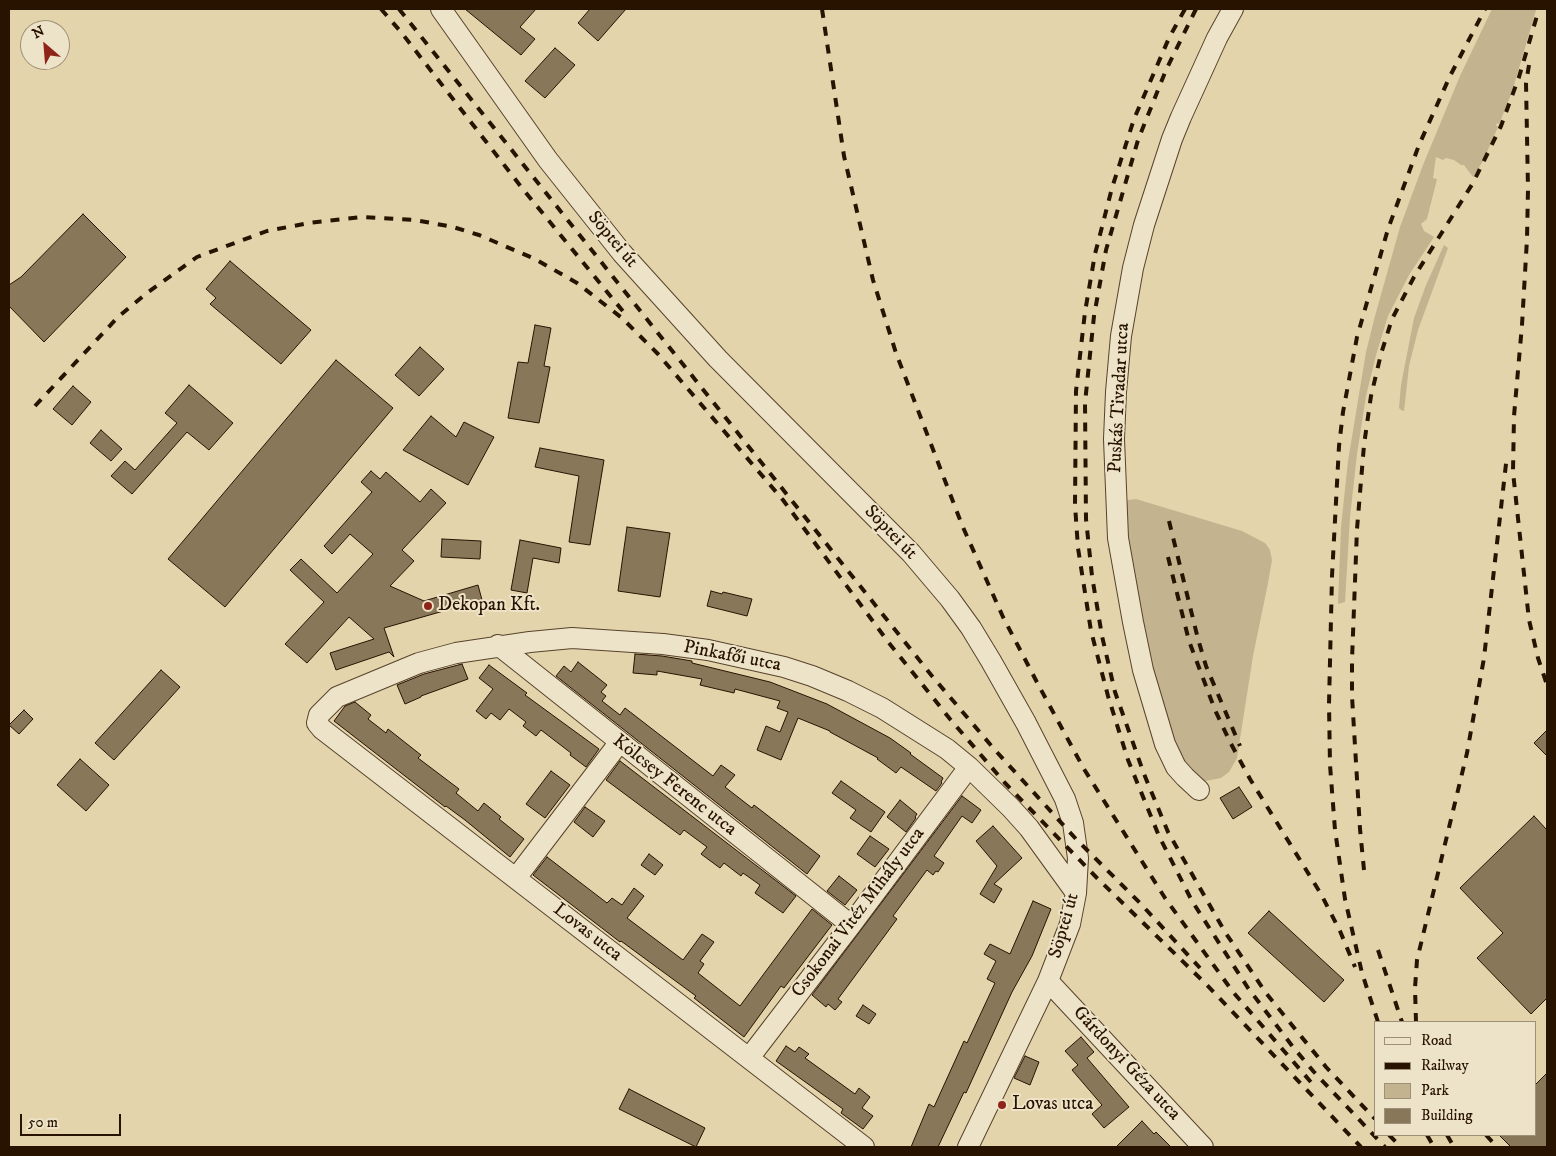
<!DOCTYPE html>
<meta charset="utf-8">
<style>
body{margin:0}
#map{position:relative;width:1556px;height:1156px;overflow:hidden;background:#e3d4ab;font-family:"IM FELL DW Pica",serif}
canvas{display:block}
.frame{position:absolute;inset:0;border:10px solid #281301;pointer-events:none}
.legend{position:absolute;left:1374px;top:1021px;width:162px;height:115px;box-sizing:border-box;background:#ede3c8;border:1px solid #9e9078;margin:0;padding:6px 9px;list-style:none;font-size:15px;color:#281301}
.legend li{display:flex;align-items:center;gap:10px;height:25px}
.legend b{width:25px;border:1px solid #9e9078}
.north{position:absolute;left:20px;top:20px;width:50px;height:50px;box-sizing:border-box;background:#ede3c8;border:1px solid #9e9078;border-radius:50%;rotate:333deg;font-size:14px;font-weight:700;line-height:20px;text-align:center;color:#281301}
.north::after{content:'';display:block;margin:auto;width:18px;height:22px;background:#8f2418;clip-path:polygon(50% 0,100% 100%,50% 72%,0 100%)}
.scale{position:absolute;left:20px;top:1114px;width:101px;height:22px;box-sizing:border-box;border:2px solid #281301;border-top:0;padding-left:6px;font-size:15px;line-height:18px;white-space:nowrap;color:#281301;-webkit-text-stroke:4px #ede3c8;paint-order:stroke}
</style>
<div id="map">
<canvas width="1556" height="1156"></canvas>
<div class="frame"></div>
<ul class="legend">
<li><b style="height:6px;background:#ede3c8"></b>Road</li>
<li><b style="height:6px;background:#281301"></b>Railway</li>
<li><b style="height:14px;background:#c3b38e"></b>Park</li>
<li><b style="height:14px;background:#897759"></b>Building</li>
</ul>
<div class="north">N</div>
<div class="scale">50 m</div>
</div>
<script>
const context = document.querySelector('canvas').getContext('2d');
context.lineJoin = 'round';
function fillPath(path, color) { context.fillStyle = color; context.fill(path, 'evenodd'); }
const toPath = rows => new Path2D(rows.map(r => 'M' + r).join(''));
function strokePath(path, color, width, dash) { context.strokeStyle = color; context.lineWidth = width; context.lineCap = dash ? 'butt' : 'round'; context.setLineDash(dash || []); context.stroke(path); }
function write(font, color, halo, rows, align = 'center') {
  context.font = font + ' "IM FELL DW Pica",serif'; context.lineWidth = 4; context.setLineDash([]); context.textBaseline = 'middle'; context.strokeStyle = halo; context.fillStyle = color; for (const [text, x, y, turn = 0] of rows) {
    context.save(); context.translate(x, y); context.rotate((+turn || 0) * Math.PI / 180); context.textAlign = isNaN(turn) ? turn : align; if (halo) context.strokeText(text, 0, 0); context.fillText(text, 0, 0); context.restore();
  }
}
const green = toPath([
 [1492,9,1536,10,1512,92,1499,124,1497,123,1496,125,1498,127,1483,161,1473,177,1464,165,1461,165,1454,160,1446,158,1443,160,1436,157,1433,178,1437,179,1427,219,1421,224,1424,231,1434,237,1409,275,1388,316,1376,355,1366,396,1357,454,1350,517,1345,602,1338,604,1341,527,1348,461,1366,352,1375,316,1400,227,1423,165,1460,76],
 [1444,245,1448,248,1418,330,1409,366,1404,411,1401,410,1399,408,1401,385,1414,318,1426,285],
 [1136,499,1242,531,1265,543,1270,550,1272,560,1268,583,1253,656,1237,758,1229,772,1221,778,1205,781,1198,779,1177,756,1142,638,1123,507,1128,500]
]);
const building = toPath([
 [465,9,536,9,520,27,535,39,521,55,465,9],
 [590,9,626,9,598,41,578,23,590,9],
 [555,48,575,65,545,98,525,81,555,48],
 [83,214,126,257,44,342,9,306,9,285,21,277,83,214],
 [230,261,311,330,281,364,210,304,216,298,206,289,230,261],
 [535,325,551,328,544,366,550,367,539,423,508,418,518,362,528,363,535,325],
 [420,347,444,369,419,396,395,375,420,347],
 [336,360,393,408,225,607,168,559,336,360],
 [189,385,233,423,209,450,187,432,132,494,111,476,125,461,135,470,177,423,165,413,189,385],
 [73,386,91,402,72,425,53,409,73,386],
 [431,416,456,437,464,422,494,437,468,485,403,450,431,416],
 [101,430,122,449,111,461,90,443,101,430],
 [540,448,604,460,590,545,569,542,579,476,535,467,540,448],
 [371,471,380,479,386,472,420,502,431,489,446,503,402,550,414,561,390,586,424,601,478,585,482,600,384,628,394,657,389,652,336,670,330,653,374,639,349,617,307,663,285,644,324,602,290,570,301,559,337,593,373,554,350,534,332,554,324,546,372,492,361,482,371,471],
 [627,527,670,533,660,597,618,591,627,527],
 [442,539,481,541,480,559,441,557,442,539],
 [520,540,561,548,559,563,533,558,527,593,511,590,520,540],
 [711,591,722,594,723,592,752,599,747,616,707,606,711,591],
 [635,654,662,656,692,661,692,663,770,682,827,704,890,738,911,753,910,754,943,778,941,782,942,783,936,791,901,767,896,773,877,759,878,758,830,732,830,731,798,718,781,760,757,750,766,726,780,732,788,712,777,708,780,701,735,689,734,693,700,685,702,679,657,671,657,675,633,673,635,654],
 [578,662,607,685,601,692,606,696,602,701,620,715,625,708,713,776,721,765,735,775,725,787,752,808,754,805,820,856,807,874,556,676,564,666,571,672,578,662],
 [462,664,468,679,421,696,421,697,405,704,397,685,424,674,462,664],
 [489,665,527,693,525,695,599,749,586,767,570,755,571,753,541,730,536,736,523,726,526,722,509,709,500,720,491,713,486,719,476,711,493,689,479,678,489,665],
 [161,670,180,687,114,760,95,743,161,670],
 [355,702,371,715,368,719,386,733,388,729,421,755,418,758,459,789,456,793,478,811,484,803,501,817,499,819,524,839,510,857,465,820,446,806,445,807,334,721,345,706,355,702],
 [24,710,33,719,19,734,9,725,24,710],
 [1547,730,1547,756,1534,743,1547,730],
 [80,759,109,785,86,811,57,785,80,759],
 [620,761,796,896,783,913,755,893,760,885,743,873,741,876,724,863,720,868,701,854,707,847,684,830,680,835,606,780,620,761],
 [551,771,570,785,545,818,526,804,551,771],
 [841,781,885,812,871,832,850,818,856,810,832,793,841,781],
 [1239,787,1252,807,1233,819,1220,798,1239,787],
 [962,796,981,810,972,823,962,816,934,856,944,863,938,872,936,871,933,875,927,870,893,916,897,919,838,999,842,1002,835,1010,828,1004,826,1007,812,995,962,796],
 [900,800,917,814,915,817,916,818,906,832,887,817,900,800],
 [585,807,605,821,593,837,574,822,585,807],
 [1534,816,1547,830,1547,998,1531,1014,1477,958,1503,933,1460,888,1534,816],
 [993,826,1022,858,994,884,1002,889,994,903,980,894,997,866,976,841,993,826],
 [870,836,889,849,875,867,857,854,870,836],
 [649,854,663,865,655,875,641,865,649,854],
 [547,857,607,903,612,898,622,905,634,888,644,896,627,918,683,960,702,934,714,942,700,961,704,964,698,973,740,1006,812,909,832,925,784,988,781,986,744,1037,694,998,696,996,621,941,620,942,533,875,547,857],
 [839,876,857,890,845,905,827,891,839,876],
 [1033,901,1051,909,1032,956,1012,992,966,1093,964,1092,938,1147,911,1147,929,1104,934,1107,964,1041,967,1043,995,983,987,979,996,961,984,954,990,944,1010,954,1033,901],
 [1269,911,1344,980,1324,1002,1248,933,1269,911],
 [863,1005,876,1014,869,1024,856,1016,863,1005],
 [1081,1037,1094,1052,1087,1058,1129,1107,1104,1128,1092,1114,1102,1105,1072,1070,1078,1065,1065,1051,1081,1037],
 [786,1046,795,1052,799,1047,809,1054,805,1058,855,1094,859,1088,870,1097,862,1108,873,1116,863,1129,841,1113,843,1109,776,1061,786,1046],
 [1025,1056,1039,1062,1030,1085,1014,1078,1025,1056],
 [1547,1073,1547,1147,1511,1147,1499,1135,1535,1135,1535,1085,1547,1073],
 [629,1089,705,1128,696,1147,619,1109,629,1089],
 [1142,1121,1154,1134,1156,1132,1171,1147,1116,1147,1142,1121]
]);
const minor = toPath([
 [441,9,548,160,622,253,718,359,911,553,950,599,971,628,991,661,1026,723,1065,799,1073,823,1078,858,1076,893,1070,924,1048,981,968,1147],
 [498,645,851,925],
 [1199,790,1185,777,1176,767,1165,744,1143,670,1133,622,1118,538,1114,439,1116,392,1121,336,1133,268,1144,225,1172,139,1181,117,1217,38,1233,9],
 [516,878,619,743],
 [1048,981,1203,1147],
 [749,1058,851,925,969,767],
 [864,1147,322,729,317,723,319,715,337,697,419,663,456,653,530,642,572,638,663,644,708,650,784,667,812,676,848,691,882,708,947,749,969,767,1011,808,1029,828,1076,893]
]);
const rail = toPath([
 [381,9,401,32,522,188,626,315],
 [399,9,932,676,995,750,1076,839,1140,903,1200,968],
 [822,9,844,156,873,280,896,353,962,525,1003,617,1040,688,1084,769,1165,898,1233,992,1316,1088],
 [1185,9,1169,38,1134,119,1112,188,1095,254,1085,312,1076,391,1075,505,1078,548,1091,631,1108,696,1128,760,1159,836,1192,901,1248,988,1293,1047,1314,1072,1385,1147],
 [1196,9,1166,70,1138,140,1106,250,1094,316,1085,403,1086,519,1092,576,1102,636,1115,692,1144,774,1168,832,1225,932,1266,993,1326,1067,1375,1119],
 [1529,65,1526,83,1528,189,1527,239,1522,325,1514,416,1513,472,1529,620,1538,658,1547,685],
 [35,406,118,317,147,293,197,257,267,231,309,223,362,217,415,220,453,227,479,235,535,259,577,283,622,318,658,354,783,500,889,643,950,719,1005,783,1097,878,1207,985,1361,1147],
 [1169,521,1198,639,1206,666,1240,746],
 [1168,557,1189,641,1215,710,1230,742,1250,779,1321,894,1340,931,1355,967],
 [1364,870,1360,829,1352,696,1352,660,1357,529,1364,445,1371,396,1381,354,1392,319,1414,277,1473,183,1501,126,1519,77,1539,9],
 [1378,950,1402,1022],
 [1378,1022,1362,973,1345,899,1335,830,1330,765,1329,704,1332,576,1339,446,1343,412,1357,337,1388,229,1419,145,1450,76,1485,9],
 [1416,1022,1415,988,1417,960,1467,753,1484,658,1507,455],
 [1389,1135,1401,1147],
 [1427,1135,1434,1147],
 [1447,1135,1454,1147],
 [1486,1135,1497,1147]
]);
const markers = [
 [428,606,5,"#8f2418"],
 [1002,1105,5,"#8f2418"]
];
const streetNames = [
 ["Söptei út",612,240,50],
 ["Puskás Tivadar utca",1120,398,-87],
 ["Söptei út",890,533,46],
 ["Pinkafői utca",732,657,11],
 ["Kölcsey Ferenc utca",674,786,38],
 ["Csokonai Vitéz Mihály utca",859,913,-53],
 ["Söptei út",1065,926,-74],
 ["Lovas utca",587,933,38],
 ["Gárdonyi Géza utca",1126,1064,47]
];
const poiNames = [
 ["Dekopan Kft.",438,606],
 ["Lovas utca",1012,1105]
];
fillPath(green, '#c3b38e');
fillPath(building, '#897759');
strokePath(building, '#281301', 1);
strokePath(minor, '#57432c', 22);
strokePath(minor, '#ede3c8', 20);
strokePath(rail, '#281301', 4, [9, 9]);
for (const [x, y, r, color] of markers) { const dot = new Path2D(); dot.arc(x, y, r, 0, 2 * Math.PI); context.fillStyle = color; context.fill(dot); strokePath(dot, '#ede3c8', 2); }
write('19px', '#281301', '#ede3c8', streetNames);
write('19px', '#281301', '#ede3c8', poiNames, 'left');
</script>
